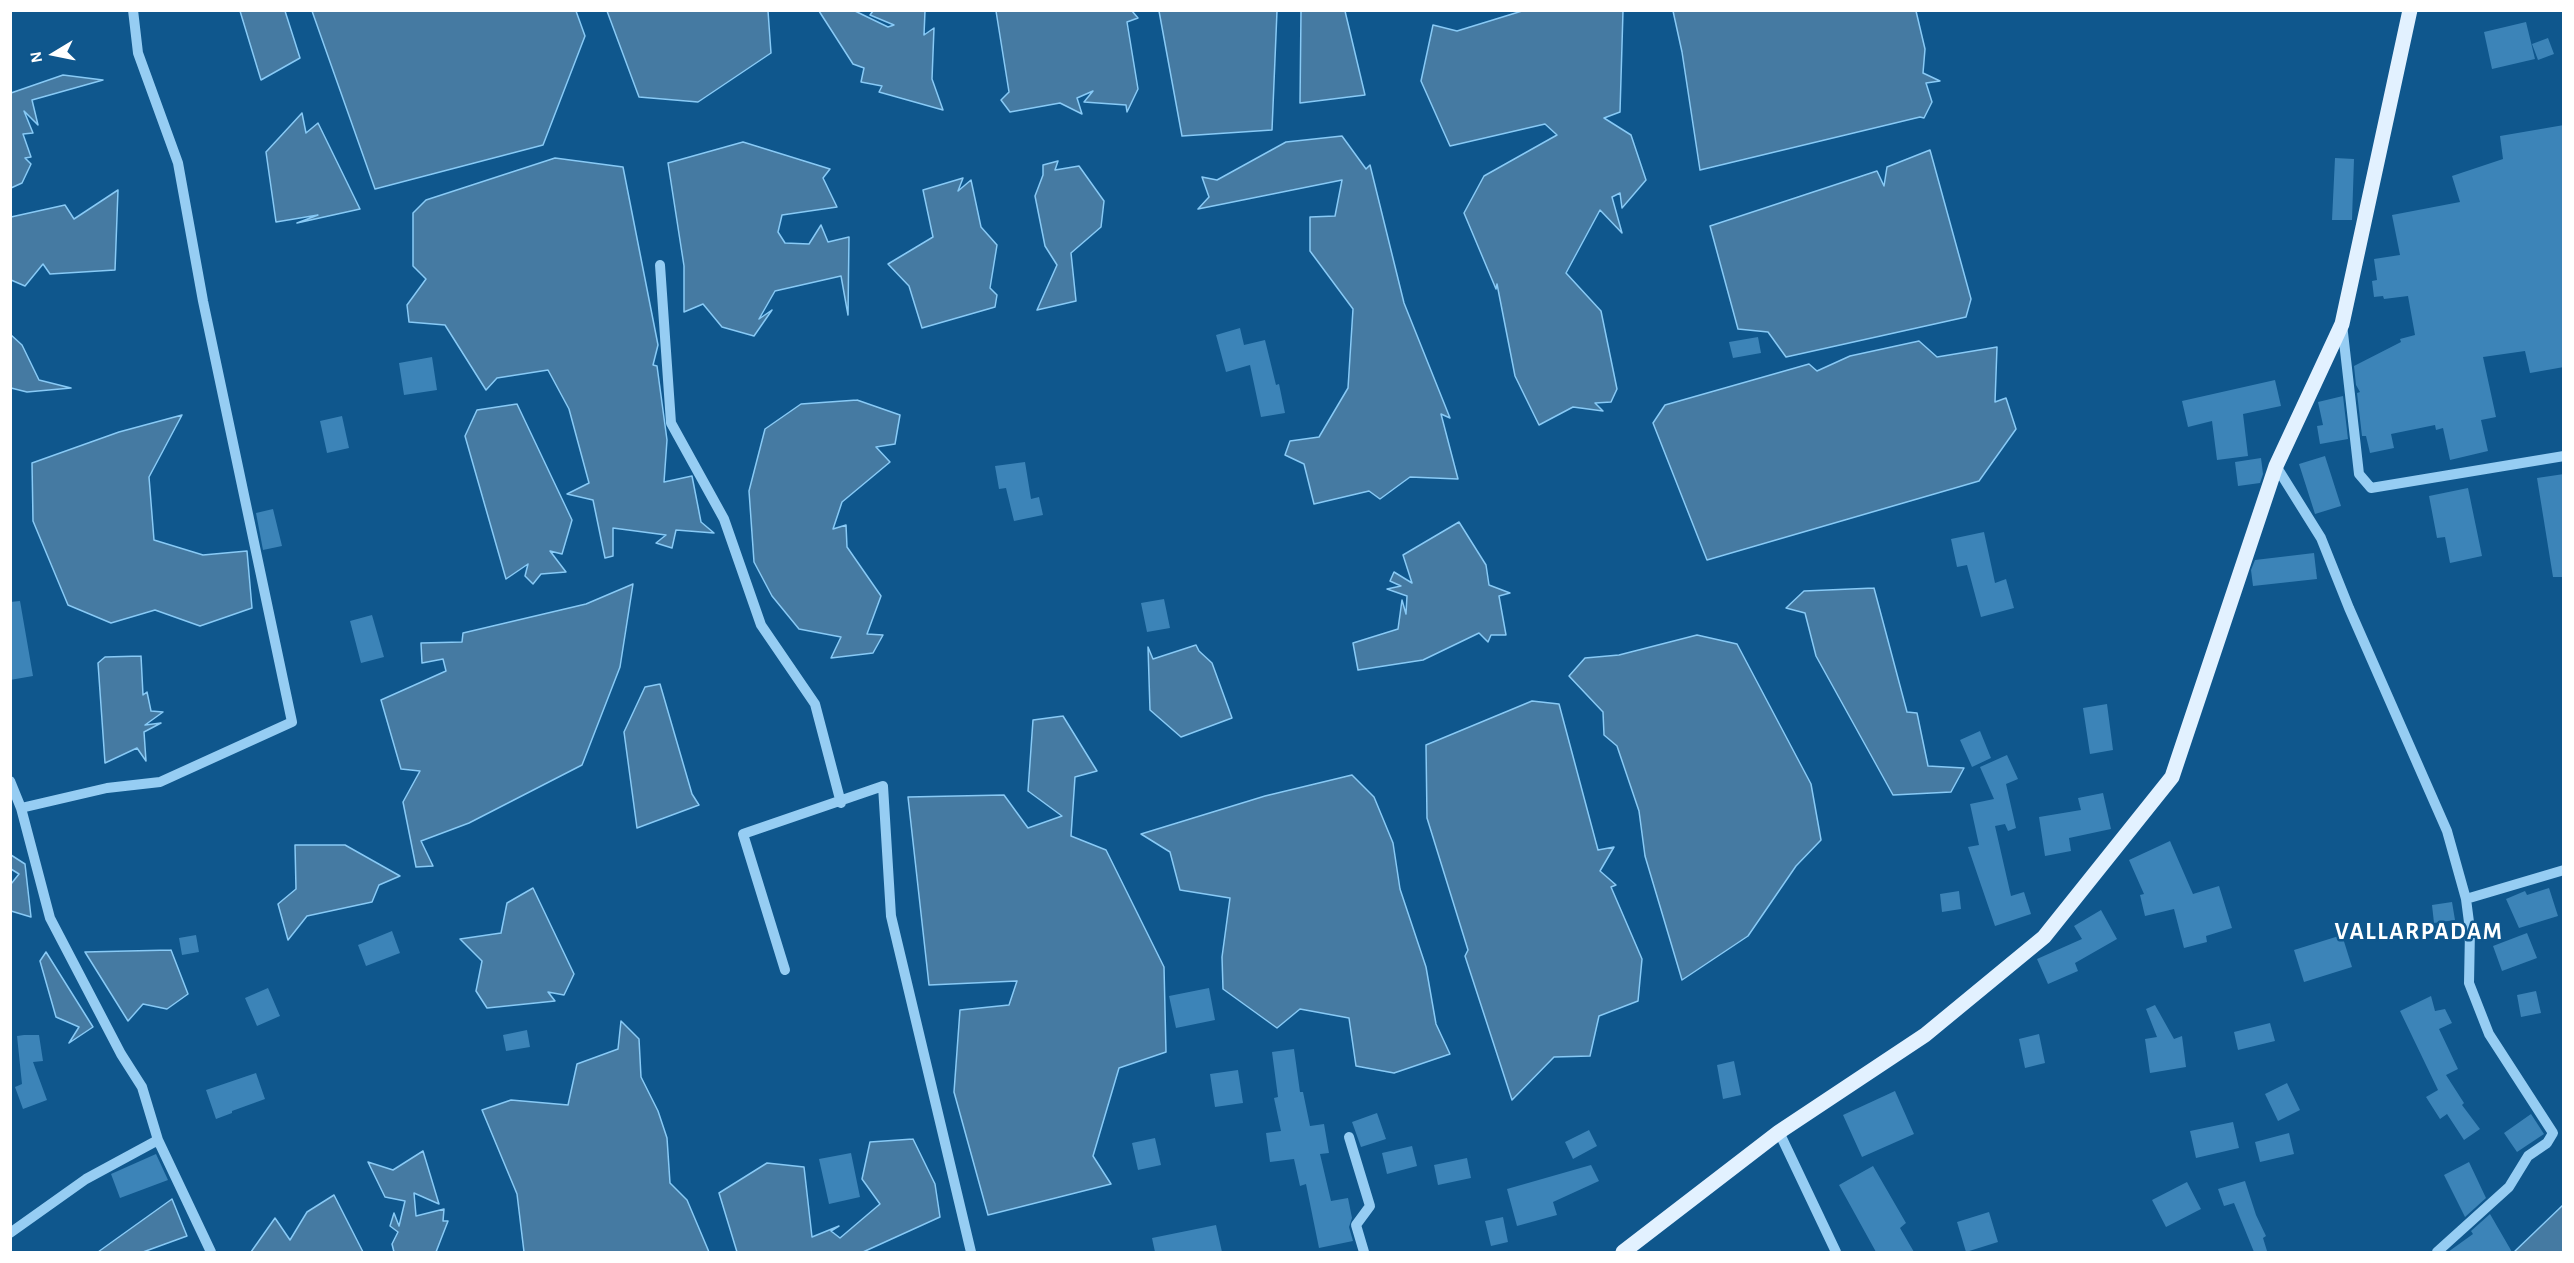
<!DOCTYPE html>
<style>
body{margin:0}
#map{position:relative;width:2574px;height:1263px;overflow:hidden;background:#0f578d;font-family:"Alegreya Sans",sans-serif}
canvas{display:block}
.frame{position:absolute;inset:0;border:12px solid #fff;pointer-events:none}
.north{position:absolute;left:24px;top:24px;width:60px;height:60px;-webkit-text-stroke:4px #0f578d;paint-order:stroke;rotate:260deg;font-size:16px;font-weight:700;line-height:24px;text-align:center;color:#fff}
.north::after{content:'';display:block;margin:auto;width:21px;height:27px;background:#fff;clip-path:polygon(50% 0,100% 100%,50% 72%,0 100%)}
</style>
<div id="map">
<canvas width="2574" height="1263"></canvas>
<div class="frame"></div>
<div class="north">N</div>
</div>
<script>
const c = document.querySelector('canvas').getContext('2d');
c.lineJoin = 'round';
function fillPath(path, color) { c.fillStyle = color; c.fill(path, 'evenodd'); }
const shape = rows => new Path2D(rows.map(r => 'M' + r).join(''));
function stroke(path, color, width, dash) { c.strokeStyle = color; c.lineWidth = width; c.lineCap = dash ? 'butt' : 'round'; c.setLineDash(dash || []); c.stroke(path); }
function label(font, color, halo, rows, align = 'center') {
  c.font = font + ' "Alegreya Sans",sans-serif'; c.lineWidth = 5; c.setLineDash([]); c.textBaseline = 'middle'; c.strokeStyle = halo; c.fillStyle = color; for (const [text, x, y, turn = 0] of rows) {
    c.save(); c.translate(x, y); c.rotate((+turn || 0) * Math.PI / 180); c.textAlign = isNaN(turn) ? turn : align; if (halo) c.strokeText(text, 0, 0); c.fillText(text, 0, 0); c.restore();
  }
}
const water = shape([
 [240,11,285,11,300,58,261,80,240,11],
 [312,11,576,11,585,36,543,145,375,189,312,11],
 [607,11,768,11,771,53,698,102,639,97,607,11],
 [819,11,855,11,888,27,894,25,870,15,873,11,925,11,924,35,934,28,932,79,943,110,879,92,882,86,861,82,864,68,853,64,819,11],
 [996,11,1132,11,1138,18,1127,22,1138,89,1127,112,1126,105,1084,102,1093,91,1077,98,1082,114,1060,103,1010,112,1001,100,1009,92,996,11],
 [1159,11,1277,11,1272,130,1182,136,1159,11],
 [1301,11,1345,11,1365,95,1300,103,1301,11],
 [1522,11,1623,11,1620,112,1604,118,1631,135,1646,180,1622,208,1620,193,1612,197,1622,233,1600,210,1566,273,1601,311,1617,389,1611,402,1595,403,1603,411,1573,407,1539,425,1515,376,1497,284,1496,289,1464,213,1484,176,1557,135,1545,124,1450,146,1421,81,1433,25,1457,31,1522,11],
 [1673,11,1916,11,1925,49,1923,73,1940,81,1926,83,1932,102,1924,118,1920,117,1700,170,1682,52,1673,11],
 [63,75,103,80,32,100,38,125,24,111,33,133,23,134,31,157,25,158,31,164,22,183,11,188,11,93,63,75],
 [302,113,306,133,318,123,360,209,297,223,318,215,276,222,266,152,302,113],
 [1342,136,1366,169,1370,165,1404,303,1450,418,1441,414,1458,479,1410,477,1380,499,1369,491,1314,504,1304,464,1285,455,1290,441,1319,437,1348,388,1353,309,1310,251,1310,217,1335,216,1342,180,1198,209,1209,197,1202,177,1217,180,1286,142,1342,136],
 [743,142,830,169,823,178,837,207,782,215,778,232,785,243,809,244,821,225,828,242,849,237,848,315,841,276,775,291,759,319,772,310,754,336,722,327,703,304,684,312,684,266,668,163,743,142],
 [1930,150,1971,299,1966,317,1786,357,1768,332,1738,329,1710,226,1877,171,1884,186,1887,167,1930,150],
 [555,158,623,167,658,345,653,365,657,366,667,440,664,482,692,476,701,522,714,533,676,530,672,548,656,543,666,535,613,528,613,556,605,558,593,500,567,494,589,483,569,409,548,370,497,378,486,390,445,325,409,322,407,305,426,279,413,266,413,213,426,200,555,158],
 [1058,161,1055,170,1079,166,1104,201,1101,227,1071,253,1076,301,1037,310,1057,265,1045,246,1035,196,1043,175,1043,165,1058,161],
 [963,178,958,191,971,180,981,227,997,245,990,288,997,295,995,307,922,328,909,286,888,264,933,237,923,190,963,178],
 [118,190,115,270,50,274,43,264,25,286,11,280,11,217,65,205,74,219,118,190],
 [10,334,22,345,39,380,71,388,27,392,11,388,10,334],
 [1919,341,1937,357,1997,347,1995,402,2006,398,2016,429,1979,481,1707,560,1653,423,1665,405,1809,364,1817,371,1850,356,1919,341],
 [857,400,900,415,895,444,876,447,890,462,842,502,833,529,846,525,847,547,881,596,867,634,883,635,873,653,831,658,841,637,799,629,772,596,754,562,749,491,765,429,801,404,857,400],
 [517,404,572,520,562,554,550,551,566,572,541,574,533,584,525,576,528,564,506,579,465,436,477,410,517,404],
 [182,415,149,477,154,540,203,555,247,551,252,608,200,626,155,610,111,623,68,605,33,521,32,463,119,432,182,415],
 [1459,522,1486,565,1489,585,1510,593,1499,596,1506,635,1491,635,1488,642,1479,633,1423,660,1358,670,1353,643,1398,629,1402,600,1406,614,1407,596,1387,589,1401,586,1390,581,1394,572,1412,583,1403,555,1459,522],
 [633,584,620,667,582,765,469,823,421,841,433,866,416,867,403,802,420,771,401,769,381,700,446,671,443,659,422,663,421,643,462,642,463,633,586,604,633,584],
 [1874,588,1907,712,1917,713,1928,766,1964,768,1951,792,1893,795,1816,656,1805,613,1786,608,1804,591,1874,588],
 [1697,635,1737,644,1811,784,1821,840,1796,866,1748,936,1682,980,1645,856,1639,811,1617,746,1604,735,1603,712,1569,676,1585,658,1619,655,1697,635],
 [1196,645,1199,651,1212,663,1232,718,1181,737,1150,710,1148,647,1153,659,1196,645],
 [141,656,143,695,147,692,151,711,163,712,145,725,161,723,144,732,146,761,137,748,105,763,98,663,105,657,141,656],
 [660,684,692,794,699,805,637,828,624,732,645,687,660,684],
 [1532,701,1559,704,1598,850,1614,847,1600,871,1616,885,1611,887,1642,959,1638,1001,1599,1016,1590,1056,1554,1057,1512,1100,1465,956,1468,950,1427,818,1426,745,1532,701],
 [1063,716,1097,771,1075,777,1071,836,1106,850,1164,967,1166,1052,1119,1068,1093,1156,1111,1184,988,1215,954,1092,960,1010,1009,1005,1017,981,929,985,908,797,1004,795,1028,828,1062,816,1028,791,1033,720,1063,716],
 [1352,775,1374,797,1393,843,1400,889,1426,967,1436,1024,1450,1054,1394,1073,1356,1066,1349,1018,1300,1009,1277,1028,1223,989,1222,957,1230,898,1180,890,1170,852,1141,834,1265,796,1352,775],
 [295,845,345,845,400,876,379,885,372,902,307,916,288,940,278,904,296,889,295,845],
 [11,855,25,864,31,917,11,911,11,884,19,874,11,869,11,855],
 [533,888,574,974,564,995,548,992,555,1001,487,1008,476,991,482,961,460,939,501,933,507,903,533,888],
 [171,950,188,994,167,1009,143,1004,128,1021,85,952,171,950],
 [46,952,93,1027,69,1043,79,1027,56,1017,40,961,46,952],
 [621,1021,639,1039,641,1077,658,1111,667,1138,670,1183,687,1200,709,1252,524,1252,517,1194,482,1110,511,1100,568,1105,577,1064,618,1049,621,1021],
 [913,1139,935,1184,940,1217,863,1252,737,1252,719,1193,767,1163,804,1167,812,1237,839,1226,831,1231,840,1238,880,1204,862,1179,870,1142,913,1139],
 [423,1151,439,1204,414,1193,416,1216,444,1209,443,1221,448,1221,436,1252,394,1252,392,1244,398,1232,390,1226,394,1213,399,1226,405,1201,385,1197,368,1162,393,1170,423,1151],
 [334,1195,363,1252,251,1252,275,1218,290,1240,307,1212,334,1195],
 [172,1199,187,1236,143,1252,98,1252,172,1199],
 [2563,1205,2563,1252,2514,1252,2563,1205]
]);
const building = shape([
 [2526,22,2535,59,2492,69,2484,32],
 [2548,38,2554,54,2538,60,2532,44],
 [2564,125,2564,367,2530,373,2525,351,2483,357,2496,417,2481,420,2488,451,2450,460,2443,428,2436,430,2435,425,2391,434,2394,448,2370,453,2366,436,2362,436,2357,393,2360,392,2356,385,2354,366,2401,342,2400,339,2415,335,2408,296,2384,299,2383,296,2374,297,2372,281,2377,280,2374,259,2400,255,2392,215,2460,202,2452,176,2503,159,2500,136],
 [2335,158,2354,159,2352,220,2332,220],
 [1240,328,1244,345,1265,340,1276,385,1279,384,1285,413,1261,417,1250,365,1226,372,1216,335],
 [1758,337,1761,353,1733,358,1729,342],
 [432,357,437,390,404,395,399,363],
 [2275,380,2281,406,2243,414,2248,456,2217,460,2212,421,2188,427,2182,401],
 [2343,396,2348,439,2320,444,2317,426,2323,425,2318,402],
 [342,416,349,448,327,453,320,421],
 [2325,456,2341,506,2315,514,2299,464],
 [2261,458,2263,474,2260,483,2238,486,2235,462],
 [1025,462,1031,499,1039,497,1043,515,1014,521,1006,488,999,489,995,466],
 [2564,474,2564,577,2553,577,2537,478],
 [2468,488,2482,556,2450,563,2445,537,2437,538,2429,496],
 [273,509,282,546,263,550,256,513],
 [1984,532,1995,583,2006,579,2014,608,1981,617,1967,565,1957,567,1951,539],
 [2314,553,2317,579,2253,586,2251,570,2255,560],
 [1164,599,1170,628,1147,632,1141,603],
 [20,601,33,676,10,680,10,602],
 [372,615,384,657,361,663,350,621],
 [2107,704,2113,750,2090,754,2083,708],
 [1980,731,1991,758,1972,767,1960,740],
 [2007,755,2018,779,2006,784,2016,828,2008,831,2005,824,1995,826,2011,896,2024,892,2031,914,1995,926,1968,847,1979,845,1970,804,1994,799,1980,767],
 [2103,793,2111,829,2069,838,2071,851,2045,856,2039,817,2081,810,2078,798],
 [2170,841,2193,894,2219,886,2232,928,2206,936,2207,942,2184,948,2174,909,2145,916,2140,895,2144,894,2129,860],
 [2549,888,2558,916,2519,928,2506,899,2525,891,2527,895],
 [1959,891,1961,909,1942,912,1940,894],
 [2452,902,2455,920,2434,923,2432,905],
 [2101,910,2117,939,2075,963,2078,971,2048,984,2037,959,2082,939,2074,926],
 [392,931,400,953,366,966,358,945],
 [2527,933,2537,958,2502,971,2493,946],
 [196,935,199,952,182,955,179,938],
 [2342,935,2352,967,2304,982,2294,950],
 [268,988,280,1016,257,1026,245,998],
 [1209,988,1215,1020,1176,1028,1169,996],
 [2536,991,2541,1013,2521,1017,2517,995],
 [2431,996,2435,1011,2445,1009,2452,1023,2439,1029,2458,1069,2446,1075,2464,1103,2462,1105,2480,1129,2464,1140,2447,1114,2440,1119,2426,1097,2438,1090,2400,1011],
 [2155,1005,2174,1039,2182,1036,2186,1067,2150,1073,2145,1039,2157,1037,2146,1009],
 [2270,1023,2275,1041,2238,1050,2234,1032],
 [527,1030,530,1047,506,1051,503,1035],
 [2039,1034,2045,1063,2025,1068,2019,1039],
 [24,1035,39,1035,43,1061,33,1062,47,1100,23,1109,15,1087,22,1084,17,1036],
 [1294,1049,1300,1092,1303,1092,1310,1126,1324,1124,1329,1153,1320,1154,1331,1201,1348,1198,1352,1218,1349,1227,1353,1241,1319,1248,1306,1184,1300,1186,1294,1159,1270,1162,1266,1133,1281,1131,1274,1098,1278,1097,1272,1052],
 [1734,1061,1741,1095,1723,1099,1717,1065],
 [1238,1070,1243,1103,1215,1107,1210,1074],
 [256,1073,265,1099,232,1111,232,1113,216,1119,206,1090],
 [2287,1083,2300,1110,2278,1121,2265,1094],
 [1895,1091,1914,1134,1862,1157,1843,1115],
 [1377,1113,1386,1139,1361,1147,1352,1122],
 [2531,1114,2544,1134,2517,1152,2504,1133],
 [2233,1122,2239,1148,2196,1158,2190,1131],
 [1589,1130,1597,1146,1573,1159,1565,1142],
 [2289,1133,2294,1154,2260,1162,2255,1142],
 [1155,1138,1161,1165,1138,1170,1132,1143],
 [1412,1146,1417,1166,1387,1174,1382,1153],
 [851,1153,860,1197,829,1204,819,1159],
 [156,1154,168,1180,120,1198,111,1174],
 [1467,1158,1471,1178,1438,1185,1434,1165],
 [2469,1162,2486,1198,2465,1217,2444,1175],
 [1591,1165,1599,1181,1553,1202,1557,1215,1517,1226,1507,1189],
 [1873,1166,1906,1223,1900,1228,1914,1252,1876,1252,1839,1185],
 [2245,1181,2256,1215,2266,1236,2263,1238,2267,1251,2262,1252,2254,1252,2234,1203,2224,1206,2218,1189],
 [2187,1182,2201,1209,2166,1227,2152,1200],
 [1989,1212,1998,1242,1966,1252,1957,1222],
 [2490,1214,2512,1252,2448,1252,2473,1234,2471,1231],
 [1503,1217,1508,1242,1491,1246,1485,1221],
 [1216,1225,1222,1252,1155,1252,1152,1238]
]);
const minor = shape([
 [660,265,671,423,724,519,761,625,815,704,841,803],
 [2342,324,2359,474,2371,488,2564,456],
 [2276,466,2321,538,2349,608,2447,831,2466,899,2470,930,2469,983,2489,1034,2553,1133,2547,1143,2528,1156,2509,1187,2437,1252],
 [10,781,21,808,107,788,160,782,292,722,203,301,178,163,138,53,133,10],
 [21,808,50,918,121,1054,142,1087,158,1140,211,1252],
 [2466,899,2564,870],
 [785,970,743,834,883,786,891,916,971,1252],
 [1779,1132,1836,1252],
 [1349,1137,1370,1206,1356,1225,1364,1252],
 [10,1233,86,1179,158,1140]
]);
const major = shape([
 [1623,1252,1779,1132,1925,1035,2044,937,2172,777,2276,466,2342,324,2410,10]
]);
const districtNames = [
 ["VALLARPADAM",2419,932]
];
fillPath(water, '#457aa2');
stroke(water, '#88caf6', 1.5);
fillPath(building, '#3c84b8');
stroke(minor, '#96cdf3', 10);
stroke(major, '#e2f1ff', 15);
c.letterSpacing = '1.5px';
label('bold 24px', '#fff', '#0f578d', districtNames);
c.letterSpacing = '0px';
</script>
